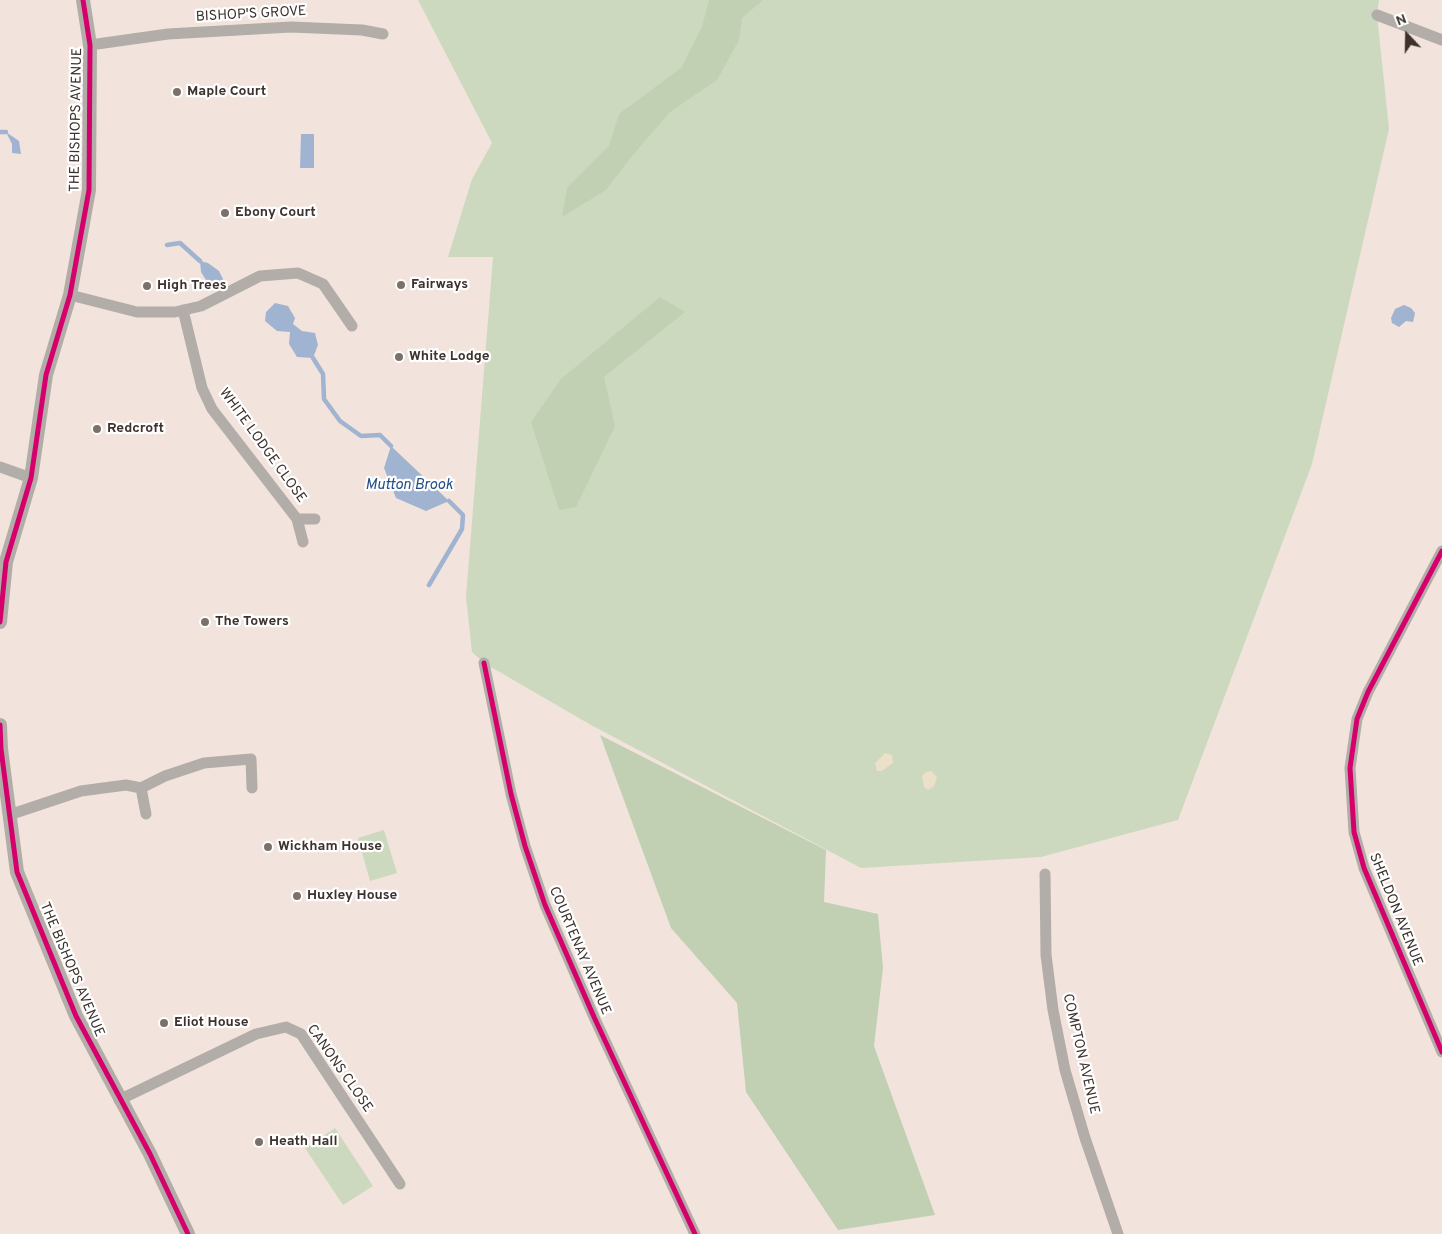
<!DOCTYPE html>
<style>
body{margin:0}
#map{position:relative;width:1442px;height:1234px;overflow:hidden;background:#f2e4dc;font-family:Overpass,sans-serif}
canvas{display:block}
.north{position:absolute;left:1382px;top:10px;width:50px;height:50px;-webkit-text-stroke:4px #fff;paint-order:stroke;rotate:339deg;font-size:14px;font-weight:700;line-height:20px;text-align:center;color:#3d322d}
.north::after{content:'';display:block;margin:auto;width:18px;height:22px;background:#3d322d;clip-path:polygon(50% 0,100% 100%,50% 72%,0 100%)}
</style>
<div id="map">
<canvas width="1442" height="1234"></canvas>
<div class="north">N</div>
</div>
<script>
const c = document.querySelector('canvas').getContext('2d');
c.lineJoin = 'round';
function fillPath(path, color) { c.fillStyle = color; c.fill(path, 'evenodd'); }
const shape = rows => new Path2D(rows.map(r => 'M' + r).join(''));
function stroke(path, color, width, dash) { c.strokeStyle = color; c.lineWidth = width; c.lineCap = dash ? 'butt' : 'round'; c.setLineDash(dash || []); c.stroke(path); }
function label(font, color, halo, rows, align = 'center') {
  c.font = font + ' Overpass,sans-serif'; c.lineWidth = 4.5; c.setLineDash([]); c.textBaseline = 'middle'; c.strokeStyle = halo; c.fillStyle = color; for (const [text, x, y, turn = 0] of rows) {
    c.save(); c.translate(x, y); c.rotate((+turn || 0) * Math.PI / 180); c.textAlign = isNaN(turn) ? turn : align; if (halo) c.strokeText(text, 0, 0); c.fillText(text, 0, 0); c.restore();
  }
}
const green = shape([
 [418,0,1379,0,1377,15,1389,129,1312,464,1178,820,1041,857,861,868,591,725,484,663,472,652,466,597,493,257,448,257,472,179,492,143],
 [384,830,397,873,370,881,358,838],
 [335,1128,373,1186,343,1205,305,1148]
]);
const forest = shape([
 [709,0,763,0,742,18,739,40,717,80,670,112,632,156,606,190,562,217,567,188,609,146,619,114,681,68,702,27],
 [660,297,685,312,604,377,615,426,576,507,559,510,531,422,561,379],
 [600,735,826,850,824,902,878,914,883,968,874,1046,935,1215,838,1230,746,1092,737,1003,671,928]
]);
const sand = shape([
 [885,753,892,755,893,763,882,771,877,771,875,763],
 [931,771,937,777,934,786,928,790,924,787,922,776,926,772]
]);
const water = shape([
 [6,132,19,141,21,154,12,153,12,144],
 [301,134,314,134,314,168,300,168],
 [200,261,208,263,219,271,224,281,223,290,213,288,206,280,201,272],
 [275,303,288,306,295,318,293,324,302,331,315,333,318,345,313,358,297,357,289,344,290,332,277,331,265,321,266,312],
 [1404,305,1411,308,1415,313,1413,322,1406,321,1399,327,1392,323,1391,318,1395,309],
 [391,446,449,501,426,511,396,498,384,468]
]);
const stream = shape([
 [0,132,6,132],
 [167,245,180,243,200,261],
 [313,358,323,374,324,399,340,421,361,436,380,435,391,446],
 [429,585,462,529,463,515,449,501]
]);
const minor = shape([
 [1377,15,1442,40],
 [90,45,168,34,291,27,362,30,383,34],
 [70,295,137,312,175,312,201,306,260,276,298,273,323,284,352,326],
 [183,310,202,388,212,409,297,519,303,542],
 [0,467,31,478],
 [297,519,315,519],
 [1442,551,1368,692,1357,719,1350,768,1354,832,1364,868,1442,1052],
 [484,663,511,794,525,846,545,905,594,1017,695,1234],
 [141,788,146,814],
 [9,815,81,791,126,785,141,788,165,776,204,763,251,759,252,788],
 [1045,874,1046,955,1053,1010,1065,1070,1085,1138,1118,1234],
 [119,1100,256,1034,286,1027,301,1034,400,1184]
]);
const tertiary = shape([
 [0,622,6,562,31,478,46,375,70,295,89,190,90,45,83,0],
 [0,725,1,749,17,872,76,1016,150,1154,188,1234]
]);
const cycleway = shape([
 [1442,551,1368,692,1357,719,1350,768,1354,832,1364,868,1442,1052],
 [0,622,6,562,31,478,46,375,70,295,89,190,90,45,83,0],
 [484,663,511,794,525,846,545,905,594,1017,695,1234],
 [0,725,1,749,17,872,76,1016,150,1154,188,1234]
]);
const markers = [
 [177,92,5,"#7c706a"],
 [225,213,5,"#7c706a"],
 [401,285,5,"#7c706a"],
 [147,286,5,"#7c706a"],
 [399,357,5,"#7c706a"],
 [97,429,5,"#7c706a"],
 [205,622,5,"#7c706a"],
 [268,847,5,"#7c706a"],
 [297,896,5,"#7c706a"],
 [164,1023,5,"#7c706a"],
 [259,1142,5,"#7c706a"]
];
const streetNames = [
 ["BISHOP'S GROVE",251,15,-3],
 ["THE BISHOPS AVENUE",77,120,-89],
 ["WHITE LODGE CLOSE",262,446,54],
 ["SHELDON AVENUE",1395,910,68],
 ["COURTENAY AVENUE",579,951,67],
 ["THE BISHOPS AVENUE",71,970,67],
 ["COMPTON AVENUE",1080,1054,77],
 ["CANONS CLOSE",339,1069,55]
];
const poiNames = [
 ["Maple Court",187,92],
 ["Ebony Court",235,213],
 ["Fairways",411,285],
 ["High Trees",157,286],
 ["White Lodge",409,357],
 ["Redcroft",107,429],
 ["The Towers",215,622],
 ["Wickham House",278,847],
 ["Huxley House",307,896],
 ["Eliot House",174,1023],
 ["Heath Hall",269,1142]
];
const waterNames = [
 ["Mutton Brook",409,486]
];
fillPath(green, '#ccd9be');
fillPath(forest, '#c1d0b3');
fillPath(sand, '#ece0c8');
fillPath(water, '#a0b3d0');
stroke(stream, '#a0b3d0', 4.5);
stroke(minor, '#b2ada8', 11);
stroke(tertiary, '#b2ada8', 14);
stroke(cycleway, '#d6006c', 5);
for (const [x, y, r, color] of markers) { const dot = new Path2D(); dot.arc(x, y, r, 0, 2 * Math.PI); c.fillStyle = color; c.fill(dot); stroke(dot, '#fff', 2); }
label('14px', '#3d322d', '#fff', streetNames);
label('bold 14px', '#3d322d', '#fff', poiNames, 'left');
label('italic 15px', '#244e87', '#fff', waterNames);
</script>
